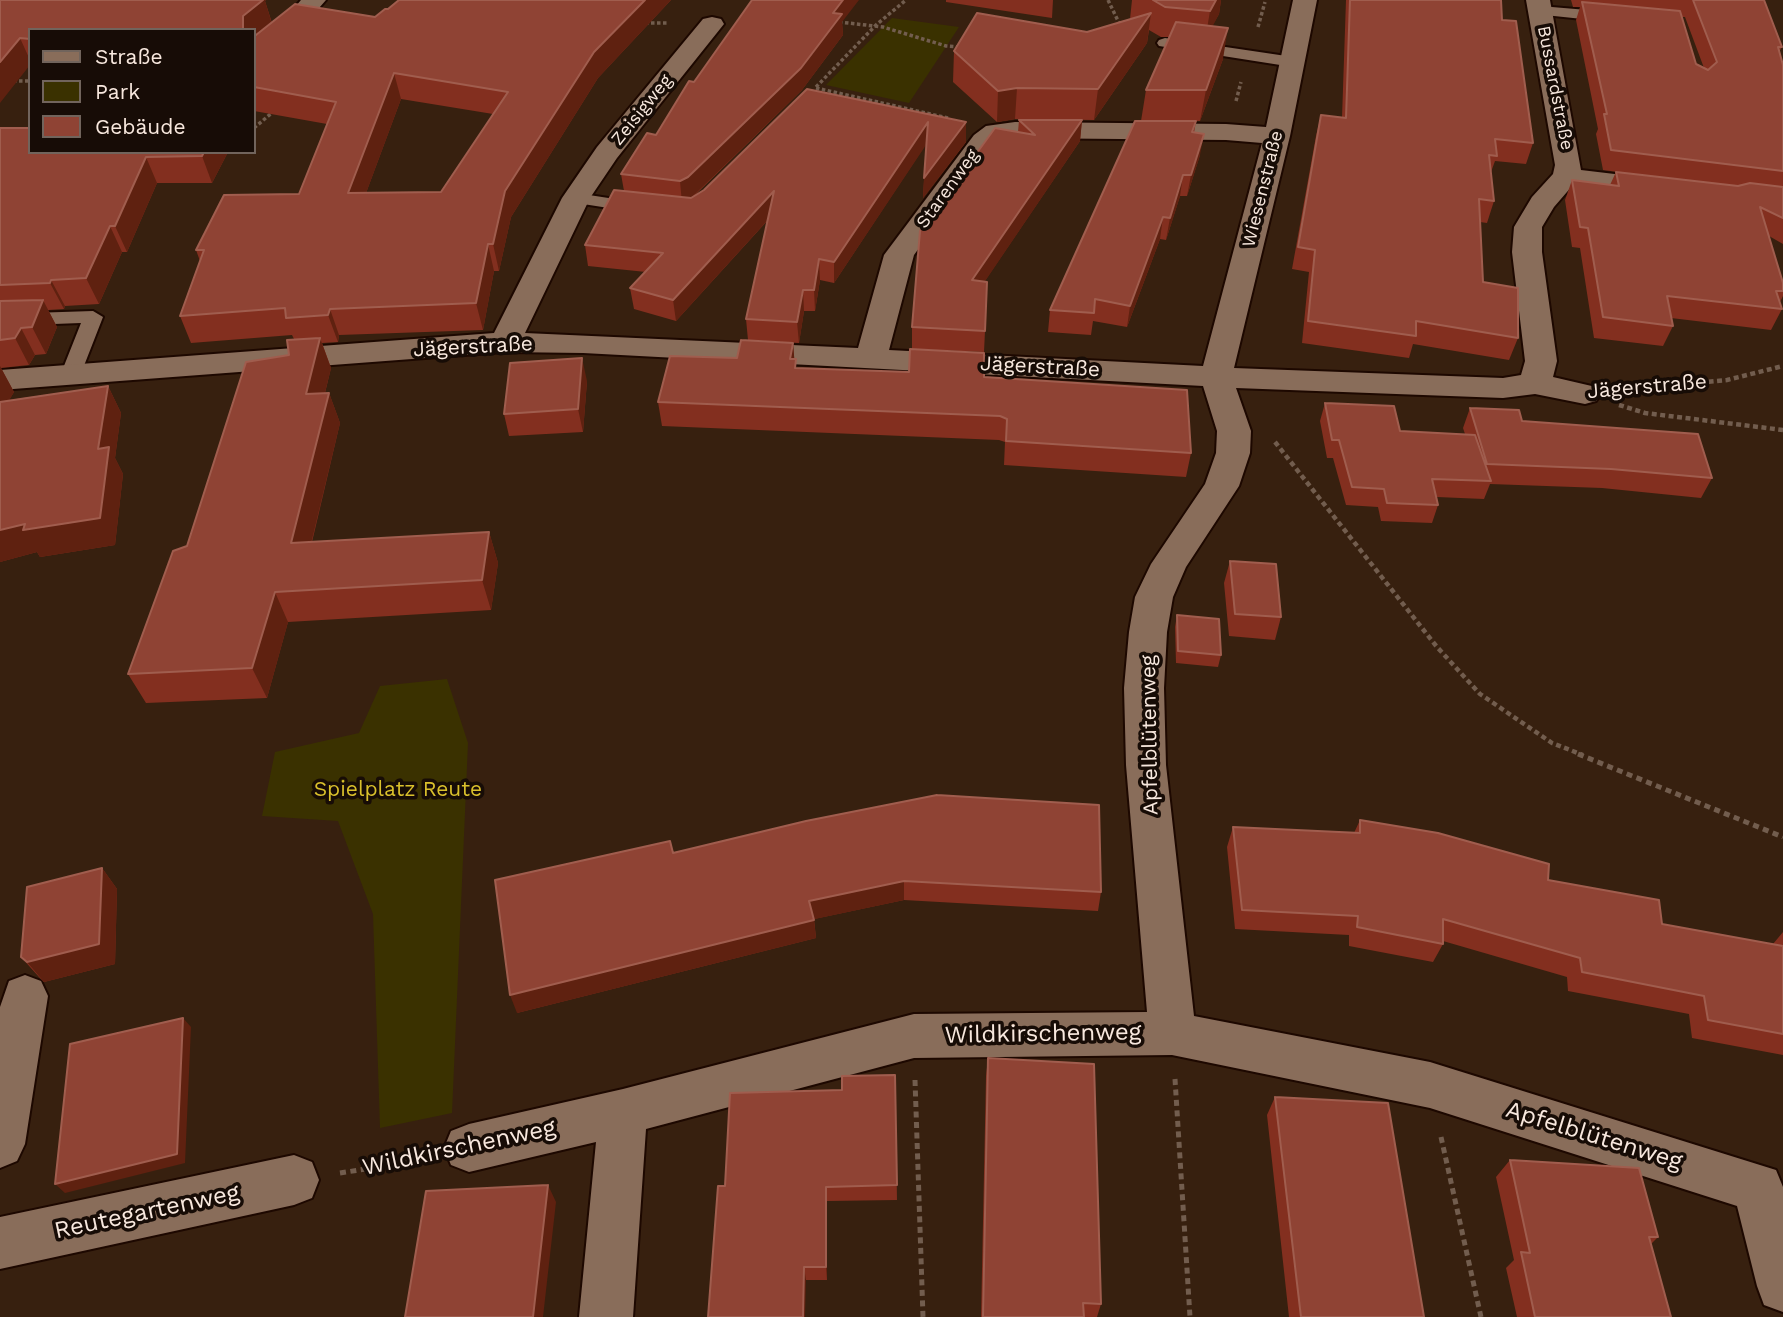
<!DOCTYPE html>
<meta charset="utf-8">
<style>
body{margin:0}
#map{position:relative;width:1783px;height:1317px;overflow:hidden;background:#37200f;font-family:"Work Sans",sans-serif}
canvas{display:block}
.legend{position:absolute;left:28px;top:28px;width:228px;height:126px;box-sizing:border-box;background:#170c06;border:2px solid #71645c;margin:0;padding:9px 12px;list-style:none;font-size:21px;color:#f8e8de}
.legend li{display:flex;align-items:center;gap:14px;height:35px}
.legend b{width:35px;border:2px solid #71645c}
</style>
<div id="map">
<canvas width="1783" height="1317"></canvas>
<ul class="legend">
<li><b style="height:9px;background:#896d5a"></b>Straße</li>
<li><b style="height:19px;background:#3a3100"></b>Park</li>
<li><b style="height:19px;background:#8f4334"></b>Gebäude</li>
</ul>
</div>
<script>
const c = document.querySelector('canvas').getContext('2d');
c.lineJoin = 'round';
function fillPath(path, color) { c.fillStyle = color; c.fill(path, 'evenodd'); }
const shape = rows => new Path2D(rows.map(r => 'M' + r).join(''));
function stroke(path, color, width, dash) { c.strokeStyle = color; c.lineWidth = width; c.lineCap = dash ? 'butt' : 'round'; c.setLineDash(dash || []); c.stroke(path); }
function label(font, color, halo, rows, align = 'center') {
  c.font = font + ' "Work Sans",sans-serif'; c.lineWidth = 7; c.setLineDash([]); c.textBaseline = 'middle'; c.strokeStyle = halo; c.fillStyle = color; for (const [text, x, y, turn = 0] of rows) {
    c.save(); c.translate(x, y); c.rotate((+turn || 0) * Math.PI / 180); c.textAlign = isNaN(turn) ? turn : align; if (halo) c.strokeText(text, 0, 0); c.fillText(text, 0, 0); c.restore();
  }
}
const green = shape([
 [892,18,959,27,909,103,826,85],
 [447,679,468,743,452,1113,380,1128,373,914,338,821,262,816,275,752,359,733,380,686]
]);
const pathFar2 = shape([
 [1108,0,1121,27],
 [839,22,883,27,946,46,960,47],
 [645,23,668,23],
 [1258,27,1265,2],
 [13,81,30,81],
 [816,87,876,25,906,0],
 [816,88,948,118],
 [1236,101,1241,82],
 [254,128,274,111]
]);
const pathFar1 = shape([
 [1624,390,1727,380,1783,366],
 [1619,405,1645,413,1783,430],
 [1275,442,1437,647,1480,694,1552,743,1583,755]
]);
const path = shape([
 [1578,754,1783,837],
 [1175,1079,1190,1317],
 [915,1080,923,1317],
 [1441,1137,1481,1317],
 [340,1173,424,1160]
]);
const service = shape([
 [1540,6,1611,12,1619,17,1611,22,1535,14,1532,11,1540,6],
 [1165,38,1293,57,1301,62,1293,67,1159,46,1157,43,1159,40,1165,38],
 [576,193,641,203,650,208,641,213,570,202,567,198,570,194,576,193],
 [93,311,103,317,80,376,77,381,70,382,63,381,60,376,81,323,0,326,0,314,93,311]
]);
const minor = shape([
 [301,0,326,0,306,23,263,58,254,60,254,41,290,13,301,0],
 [1293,0,1317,0,1290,136,1234,368,1503,378,1521,375,1525,361,1512,252,1514,227,1532,197,1553,174,1555,165,1526,0,1550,0,1581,170,1665,180,1675,182,1679,188,1675,194,1665,196,1573,185,1554,207,1542,227,1542,252,1557,361,1553,377,1596,387,1601,394,1596,401,1585,404,1535,394,1503,398,1236,388,1251,431,1250,453,1239,486,1186,567,1173,597,1167,632,1164,688,1166,765,1194,1016,1430,1062,1776,1170,1783,1187,1783,1312,1764,1305,1757,1286,1737,1206,1430,1108,1172,1055,914,1058,646,1129,633,1317,579,1317,596,1142,469,1172,451,1165,444,1148,451,1131,469,1124,623,1089,914,1014,1147,1012,1126,765,1124,688,1129,632,1135,597,1151,564,1205,484,1216,453,1217,431,1203,386,583,353,505,352,0,390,0,370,494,333,562,198,597,147,703,19,712,17,721,19,724,24,617,158,590,198,525,333,858,348,884,255,974,135,986,126,1015,122,1226,124,1266,127,1293,0],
 [1015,138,1226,140,1262,143,1203,366,889,350,914,255,992,147,1002,139,1015,138],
 [25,975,41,981,48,996,25,1144,17,1161,0,1168,0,1007,9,981,25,975],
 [294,1155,312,1162,319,1180,312,1198,294,1205,0,1269,0,1217,294,1155]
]);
const wall = shape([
 [0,0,266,0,265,1,272,23,375,17,388,9,399,0,671,0,598,78,511,217,499,271,494,271,483,330,339,335,338,342,322,343,331,368,325,393,329,393,340,423,312,542,489,532,498,563,491,610,288,622,267,698,146,703,128,674,187,546,289,355,294,339,292,335,191,343,180,316,200,261,196,250,299,194,327,124,254,111,254,30,30,30,30,65],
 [401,99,493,114,441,192,366,193],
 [946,0,1053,0,1052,18,946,2],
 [1132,0,1221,0,1219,14,1212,26,1223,59,1200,121,1141,121,1146,90,1169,37,1161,37,1149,30,1147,43,1094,120,1015,119,997,122,953,82,954,51,1087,32,1130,19],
 [1346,0,1501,0,1502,20,1533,143,1526,164,1495,161,1491,172,1494,201,1487,223,1480,222,1483,282,1518,338,1509,360,1413,344,1409,358,1302,343,1309,272,1292,269,1316,136,1321,115,1342,118],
 [1571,0,1764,0,1782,47,1779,52,1783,65,1783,244,1769,236,1783,283,1783,296,1780,302,1782,309,1771,330,1671,318,1673,326,1663,346,1594,338,1580,248,1572,247,1565,200,1572,180,1610,185,1616,172,1641,175,1603,170,1596,134,1598,129,1576,20,1580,7,1573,7],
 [1682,17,1685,17,1704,68,1696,64],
 [842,22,843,35,802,90,693,197,704,190,807,89,966,142,923,198,926,144,834,283,820,280,815,311,804,311,799,343,748,340,746,319,768,220,676,321,634,309,630,288,646,272,588,266,585,245,624,191,621,174,656,135,694,82],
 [1019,120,1082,120,1080,141,984,282,985,331,984,352,912,349,912,327,1018,132],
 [1196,121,1194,133,1200,155,1187,196,1180,196,1166,240,1160,239,1127,327,1093,321,1091,335,1048,332,1050,310],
 [0,128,30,152,228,152,212,183,157,183,127,252,122,252,99,304,65,306,64,309,48,310,57,327,46,354,35,355,29,365,1,368,14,392,9,400,108,386,121,413,115,458,123,474,115,545,40,557,37,552,0,562],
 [793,343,794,359,796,368,984,377,1191,453,1186,477,1004,465,1005,442,999,440,662,426,658,402,737,358],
 [587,381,583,432,509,436,504,414],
 [1325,403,1400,431,1465,434,1463,428,1470,408,1522,421,1712,478,1701,498,1602,488,1490,484,1484,499,1437,497,1438,505,1432,523,1381,521,1378,507,1346,505,1333,458,1327,458,1320,421],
 [1230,561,1281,617,1275,640,1229,636,1224,583],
 [1177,615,1221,655,1218,667,1176,663,1175,627],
 [1360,820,1548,880,1662,924,1773,944,1783,932,1783,1055,1692,1038,1689,1014,1568,991,1567,977,1443,941,1443,944,1433,962,1349,946,1349,935,1235,929,1227,847,1233,827,1354,833],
 [673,853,1101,892,1098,911,904,900,814,919,816,938,517,1013],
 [102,868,117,889,115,964,44,982,39,977,21,957],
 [988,1058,1101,1304,1097,1317,981,1317,986,1076],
 [895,1075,897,1200,827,1201,827,1280,806,1280,725,1186,842,1090],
 [1275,1097,1424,1317,1289,1317,1267,1115],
 [1510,1160,1658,1237,1651,1244,1671,1317,1517,1317,1506,1268,1514,1260,1496,1177]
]);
const shadedWall = shape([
 [240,0,266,0,265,1,272,24,254,39,254,30,243,30],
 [645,0,671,0,598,78,511,217,499,271,493,244,505,191,594,52],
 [843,0,859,0,842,22,843,35,802,90,690,199,682,203,680,181,833,13],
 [1214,0,1221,0,1219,14,1205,41,1210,11],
 [1151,13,1147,43,1094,120,1098,89],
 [1228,28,1223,59,1200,121,1206,90],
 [20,38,30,60,30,65,0,103,0,62],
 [394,73,401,99,356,220,348,193],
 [1017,88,1015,119,997,122,998,91],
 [1082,120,1080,141,971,302,972,280],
 [928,122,928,142,834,283,834,262],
 [966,122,966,142,923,198,924,178],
 [1204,134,1200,155,1187,196,1191,175],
 [204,152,228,152,212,183,202,156],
 [146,157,157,183,127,252,115,226],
 [1183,175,1180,196,1166,240,1170,218],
 [774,191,775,212,676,321,673,300],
 [1163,217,1160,239,1127,327,1130,306],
 [110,226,122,252,99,304,86,278],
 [488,244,494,271,483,330,476,303],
 [819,259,820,280,815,311,814,290],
 [51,280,65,306,64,309,50,283],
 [803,290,804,311,799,343,797,322],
 [43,300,57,327,46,354,32,327],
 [330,309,339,335,338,342,328,315],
 [21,328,35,355,29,365,15,338],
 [320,338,331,368,317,425,306,394],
 [793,343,795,367,790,359],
 [582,358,587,381,583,432,578,409],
 [0,366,14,392,0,416],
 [108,386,121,413,115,458,123,474,115,545,40,557,37,552,0,562,0,530,98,449],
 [329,393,340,423,304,573,291,543],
 [489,532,498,563,491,610,482,580],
 [275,592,288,622,267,698,252,668],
 [102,868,117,889,115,964,44,982,27,962],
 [904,881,904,900,810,920,809,901],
 [814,920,816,938,517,1013,510,995],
 [183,1018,191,1027,185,1163,65,1193,55,1184],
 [548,1185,556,1202,543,1317,533,1317],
 [826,1187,827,1201,827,1280,826,1267],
 [804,1267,806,1280,805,1317,803,1317]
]);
const building = shape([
 [0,0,263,0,243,16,243,30,30,30,30,39,20,38,0,62,0,0],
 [399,0,645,0,594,52,505,191,493,244,488,244,476,303,330,309,328,315,286,318,285,308,180,316,204,250,196,250,224,195,299,194,336,102,254,87,254,36,256,35,295,4,375,17,385,9,388,9,399,0],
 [394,73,508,92,441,192,348,193,394,73],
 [752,0,843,0,833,13,842,14,801,68,688,177,680,181,621,174,647,133,656,135,689,81,694,82,752,0],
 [1153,0,1216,0,1210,11,1165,7,1153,0],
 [1350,0,1501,0,1502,20,1516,21,1533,143,1495,139,1497,156,1489,155,1494,201,1479,199,1483,282,1518,288,1518,338,1416,321,1416,336,1308,321,1315,250,1298,247,1321,115,1346,118,1350,0],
 [1693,0,1764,0,1782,47,1778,47,1783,65,1783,171,1611,150,1604,114,1607,114,1582,2,1680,11,1696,64,1708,70,1717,62,1693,0],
 [977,13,1087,32,1151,13,1098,89,1017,88,998,91,954,51,977,13],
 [1176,22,1228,28,1206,90,1146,90,1176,22],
 [807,89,966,122,924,178,928,122,834,262,819,259,814,290,803,290,797,322,746,319,774,191,673,300,630,288,663,253,585,245,614,190,691,198,704,190,807,89],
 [1019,120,1082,120,972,280,987,282,985,331,912,327,920,231,995,128,1035,135,1019,120],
 [1135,121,1196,121,1192,132,1204,134,1191,175,1183,175,1170,218,1163,217,1130,306,1095,299,1094,313,1050,310,1135,121],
 [0,128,30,128,30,152,204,152,202,156,146,157,115,226,110,226,86,278,51,280,50,283,0,285,0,128],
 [1616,172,1738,186,1750,183,1783,187,1783,218,1760,207,1783,283,1783,291,1776,291,1782,309,1667,296,1673,326,1603,317,1588,228,1580,227,1572,180,1619,186,1616,172],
 [43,300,32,327,21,328,15,338,0,340,0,301,43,300],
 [320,338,306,394,329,393,291,543,489,532,482,580,275,592,252,668,128,674,173,551,187,546,246,362,289,355,287,340,320,338],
 [741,340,793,343,790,359,796,359,795,368,909,372,910,349,984,353,984,377,1187,390,1191,453,1006,441,1007,419,1000,416,658,402,670,356,737,358,741,340],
 [582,358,578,409,504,414,510,363,582,358],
 [108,386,98,449,109,447,100,518,23,530,25,524,0,530,0,402,108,386],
 [1325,403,1394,406,1400,431,1475,435,1491,481,1432,479,1438,505,1387,503,1384,489,1352,487,1339,440,1332,440,1325,403],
 [1470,408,1519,410,1522,421,1698,434,1712,478,1611,469,1487,464,1470,408],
 [1230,561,1276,564,1281,617,1235,614,1230,561],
 [1177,615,1219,619,1221,655,1178,651,1177,615],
 [937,795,1099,805,1101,892,904,881,809,901,814,920,510,995,495,880,670,841,673,853,806,821,937,795],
 [1360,820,1438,833,1549,864,1548,880,1659,900,1662,924,1783,946,1783,1034,1708,1020,1704,996,1582,972,1580,958,1443,919,1443,944,1357,927,1358,916,1242,910,1233,827,1360,833,1360,820],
 [102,868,99,944,27,962,21,957,27,887,102,868],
 [183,1018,177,1154,55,1184,70,1044,183,1018],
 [988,1058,1094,1064,1101,1304,1083,1303,1084,1317,983,1317,988,1058],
 [895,1075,897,1185,826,1187,826,1267,804,1267,803,1317,708,1317,718,1186,725,1186,730,1093,842,1090,842,1076,895,1075],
 [1275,1097,1388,1103,1424,1317,1301,1317,1275,1097],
 [1510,1160,1639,1168,1658,1237,1649,1237,1671,1317,1535,1317,1521,1252,1530,1253,1510,1160],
 [548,1185,533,1317,405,1317,426,1191,548,1185]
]);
const farStreetnames = [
 ["Bussardstraße",1555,88,79],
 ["Zeisigweg",642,110,-51],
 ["Starenweg",948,189,-54],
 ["Wiesenstraße",1263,189,-76]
];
const streetNames = [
 ["Jägerstraße",473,347,-3],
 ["Jägerstraße",1040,367,3],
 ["Jägerstraße",1647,387,-5],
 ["Apfelblütenweg",1150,735,-91]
];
const parkNames = [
 ["Spielplatz Reute",398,790]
];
const nearStreetnames = [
 ["Wildkirschenweg",1043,1034,-1],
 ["Apfelblütenweg",1594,1136,17],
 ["Wildkirschenweg",459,1148,-12],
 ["Reutegartenweg",147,1212,-12]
];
fillPath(green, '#3a3100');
stroke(service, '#1d0800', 4);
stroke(minor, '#1d0800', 4);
stroke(pathFar2, '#725d4e', 3.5, [3.5, 2.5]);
stroke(pathFar1, '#725d4e', 4.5, [5, 3.5]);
stroke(path, '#725d4e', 5, [6, 4.5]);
fillPath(service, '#896d5a');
fillPath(minor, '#896d5a');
fillPath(wall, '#832f1f');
fillPath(shadedWall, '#5f2110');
fillPath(building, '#8f4334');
stroke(building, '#a05d4e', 2);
label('18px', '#f8e8de', '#170c06', farStreetnames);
label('21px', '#f8e8de', '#170c06', streetNames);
label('21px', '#dac02c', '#170c06', parkNames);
label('24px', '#f8e8de', '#170c06', nearStreetnames);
</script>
